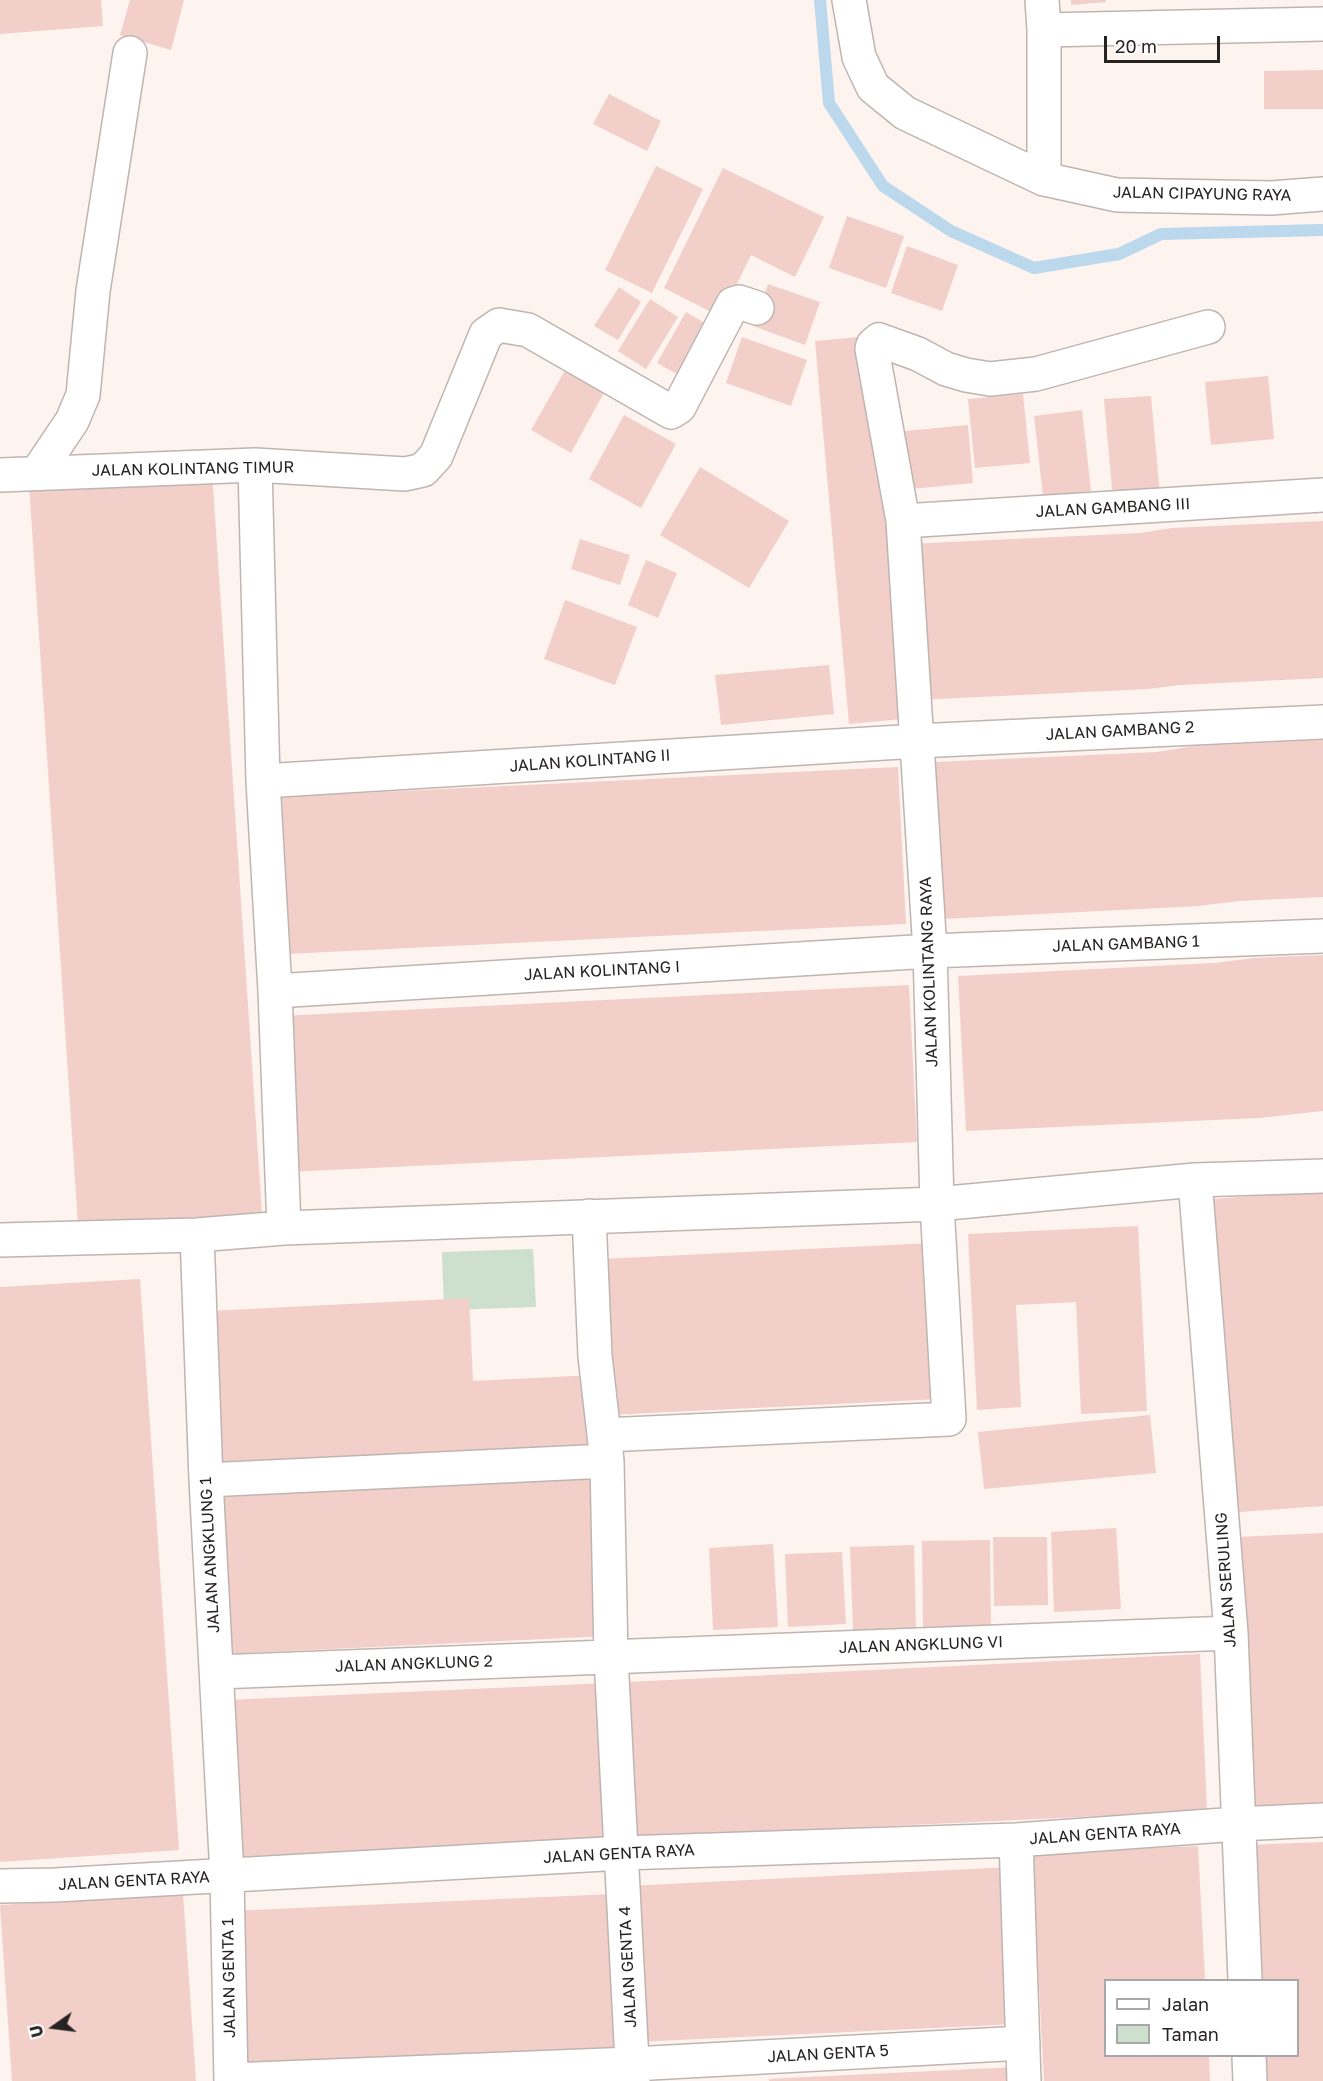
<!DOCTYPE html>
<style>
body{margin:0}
#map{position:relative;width:1323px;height:2081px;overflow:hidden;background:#fdf3ef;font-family:"Golos Text",sans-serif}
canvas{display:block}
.legend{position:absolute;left:1104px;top:1979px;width:195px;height:78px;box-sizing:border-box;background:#fff;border:2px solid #a9a7a7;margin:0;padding:8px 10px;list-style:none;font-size:18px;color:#272322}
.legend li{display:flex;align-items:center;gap:12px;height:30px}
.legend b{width:30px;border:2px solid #a9a7a7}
.north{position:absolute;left:24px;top:1997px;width:60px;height:60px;-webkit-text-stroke:4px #fff;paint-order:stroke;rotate:256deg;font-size:16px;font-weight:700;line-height:24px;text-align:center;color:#272322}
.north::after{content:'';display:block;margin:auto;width:21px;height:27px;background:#272322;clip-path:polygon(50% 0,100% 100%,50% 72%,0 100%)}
.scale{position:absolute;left:1104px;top:36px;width:116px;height:27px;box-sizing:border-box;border:3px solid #272322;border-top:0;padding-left:8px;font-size:18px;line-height:21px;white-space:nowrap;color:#272322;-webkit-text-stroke:4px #fff;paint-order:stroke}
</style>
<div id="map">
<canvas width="1323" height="2081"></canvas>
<ul class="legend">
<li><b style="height:8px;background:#fff"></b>Jalan</li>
<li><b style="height:16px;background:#cce0cd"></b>Taman</li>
</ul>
<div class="north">U</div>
<div class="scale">20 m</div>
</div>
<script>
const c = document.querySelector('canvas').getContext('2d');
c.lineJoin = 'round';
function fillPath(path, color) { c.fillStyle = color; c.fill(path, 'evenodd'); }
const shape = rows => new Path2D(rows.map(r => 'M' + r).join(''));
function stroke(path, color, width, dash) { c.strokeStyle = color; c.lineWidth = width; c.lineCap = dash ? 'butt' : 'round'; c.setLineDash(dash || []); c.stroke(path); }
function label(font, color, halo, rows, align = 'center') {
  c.font = font + ' "Golos Text",sans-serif'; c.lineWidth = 5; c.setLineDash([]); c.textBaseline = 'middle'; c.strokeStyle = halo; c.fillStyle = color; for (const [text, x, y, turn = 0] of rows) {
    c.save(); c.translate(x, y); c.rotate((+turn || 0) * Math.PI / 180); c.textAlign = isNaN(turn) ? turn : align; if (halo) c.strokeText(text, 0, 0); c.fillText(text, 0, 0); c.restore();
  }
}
const green = shape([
 [533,1249,536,1307,444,1310,442,1252]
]);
const stream = shape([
 [820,0,829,103,883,186,951,231,1034,268,1119,254,1161,234,1323,230]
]);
const building = shape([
 [0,0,101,0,103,26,0,34],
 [130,0,184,0,171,50,120,35],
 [1071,0,1106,0,1106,2,1071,5],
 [1323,70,1323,109,1264,109,1264,71],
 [609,94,661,121,647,151,593,124],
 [656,166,703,189,652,293,605,270],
 [723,168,824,217,795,277,751,255,721,317,664,288],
 [847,216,904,236,886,288,829,268],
 [907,246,958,265,942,311,891,293],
 [768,284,820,302,805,345,753,326],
 [619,287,641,302,618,340,594,326],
 [650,299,678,317,646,369,618,351],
 [686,312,715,329,686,379,657,363],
 [870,336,903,719,849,724,815,341],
 [742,337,807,360,791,406,726,383],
 [568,365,607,387,571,453,531,430],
 [1268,376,1274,439,1211,445,1205,382],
 [1023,394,1030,463,975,468,968,399],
 [1151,396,1160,495,1113,500,1104,399],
 [1082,410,1091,491,1043,496,1034,416],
 [624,415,676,444,641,508,589,479],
 [968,425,973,483,911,489,905,431],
 [700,467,789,521,749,588,660,535],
 [212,472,262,1213,78,1225,29,484],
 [1323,521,1323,678,1180,685,1148,689,916,700,908,544,1140,533,1172,528],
 [580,539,630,555,620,585,571,569],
 [646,560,677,573,658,618,628,605],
 [565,600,637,627,615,685,544,659],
 [829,665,834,714,721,725,715,675],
 [1323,740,1323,897,1239,901,1198,906,943,919,935,762,1157,752,1194,746],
 [898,767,906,924,286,954,278,797],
 [1323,955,1323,1111,1259,1118,966,1131,958,976,1214,963,1254,958],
 [909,985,917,1142,288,1172,280,1016],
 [1323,1190,1323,1506,1226,1513,1202,1200],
 [1138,1226,1147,1411,1081,1414,1076,1302,1016,1305,1021,1407,977,1410,968,1234],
 [932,1243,940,1399,609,1415,601,1259],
 [140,1279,179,1850,0,1862,0,1287],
 [469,1298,473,1381,595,1375,598,1449,216,1467,208,1311],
 [1150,1415,1156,1473,984,1489,978,1432],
 [599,1479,608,1636,225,1654,217,1497],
 [1116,1528,1121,1609,1054,1612,1051,1532],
 [1323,1533,1323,1815,1251,1819,1237,1537],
 [993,1537,1047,1537,1048,1605,994,1606],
 [990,1540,991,1626,923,1627,922,1541],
 [773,1544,778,1627,713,1630,709,1548],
 [914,1545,916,1629,853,1630,850,1547],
 [842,1552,846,1624,788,1627,785,1554],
 [1200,1654,1207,1811,636,1838,628,1682],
 [608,1683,616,1839,234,1857,226,1700],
 [1323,1842,1323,2081,1257,2081,1256,2056,1298,2056,1298,1980,1252,1980,1245,1845],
 [1198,1846,1205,1980,1106,1980,1106,2056,1209,2056,1210,2081,1044,2081,1032,1853],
 [1011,1867,1018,2024,636,2042,628,1886],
 [183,1893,196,2081,12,2081,0,1905],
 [613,1894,621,2050,238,2068,230,1911],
 [1016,2067,1017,2081,769,2081,769,2079,786,2078]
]);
const minor = shape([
 [849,0,859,57,873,87,905,113,1044,179,1117,195,1271,198,1323,194],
 [1042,0,1044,30,1044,179],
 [1044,30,1323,24],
 [255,465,263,781,275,991,284,1228],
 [37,473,72,421,83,395,93,291,130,53],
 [0,475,255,465,405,474,423,470,436,456,486,334,499,325,528,330,671,412,679,407,733,304,739,302,757,308],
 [903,521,1323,495],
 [263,781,917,741,1323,722],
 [275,991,930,951,1323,936],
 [1195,1180,1231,1633,1245,1980],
 [589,1216,595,1356,607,1461,611,1657,633,2081],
 [197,1235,206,1480,227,1875,231,2081],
 [0,1240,197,1235,284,1228,937,1204,1195,1180,1323,1176],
 [605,1435,949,1419,937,1204,930,951,903,521,872,349,873,345,879,340,918,354,946,369,966,375,990,379,1036,374,1208,327],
 [206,1480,607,1461],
 [217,1672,1231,1633],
 [1016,1840,1024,2081],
 [0,1886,55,1885,622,1853,1016,1840,1238,1824,1323,1820],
 [1249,2056,1250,2081],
 [231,2080,632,2064,1023,2043]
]);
const streetNames = [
 ["JALAN CIPAYUNG RAYA",1202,194,1],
 ["JALAN KOLINTANG TIMUR",193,469,-1],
 ["JALAN GAMBANG III",1113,508,-3],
 ["JALAN GAMBANG 2",1120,731,-3],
 ["JALAN KOLINTANG II",590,761,-4],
 ["JALAN GAMBANG 1",1126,944,-2],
 ["JALAN KOLINTANG I",602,971,-3],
 ["JALAN KOLINTANG RAYA",929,972,-92],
 ["JALAN ANGKLUNG 1",210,1555,-93],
 ["JALAN SERULING",1226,1580,-94],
 ["JALAN ANGKLUNG VI",921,1645,-2],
 ["JALAN ANGKLUNG 2",414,1664,-2],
 ["JALAN GENTA RAYA",1105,1834,-4],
 ["JALAN GENTA RAYA",619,1854,-3],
 ["JALAN GENTA RAYA",134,1881,-3],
 ["JALAN GENTA 4",628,1967,-93],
 ["JALAN GENTA 1",229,1978,-91],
 ["JALAN GENTA 5",828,2054,-3]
];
fillPath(green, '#cce0cd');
stroke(stream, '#bbd8ec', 12);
fillPath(building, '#f3cfc9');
stroke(minor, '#beb5b1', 36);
stroke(minor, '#fff', 33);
label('16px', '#272322', '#fff', streetNames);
</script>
